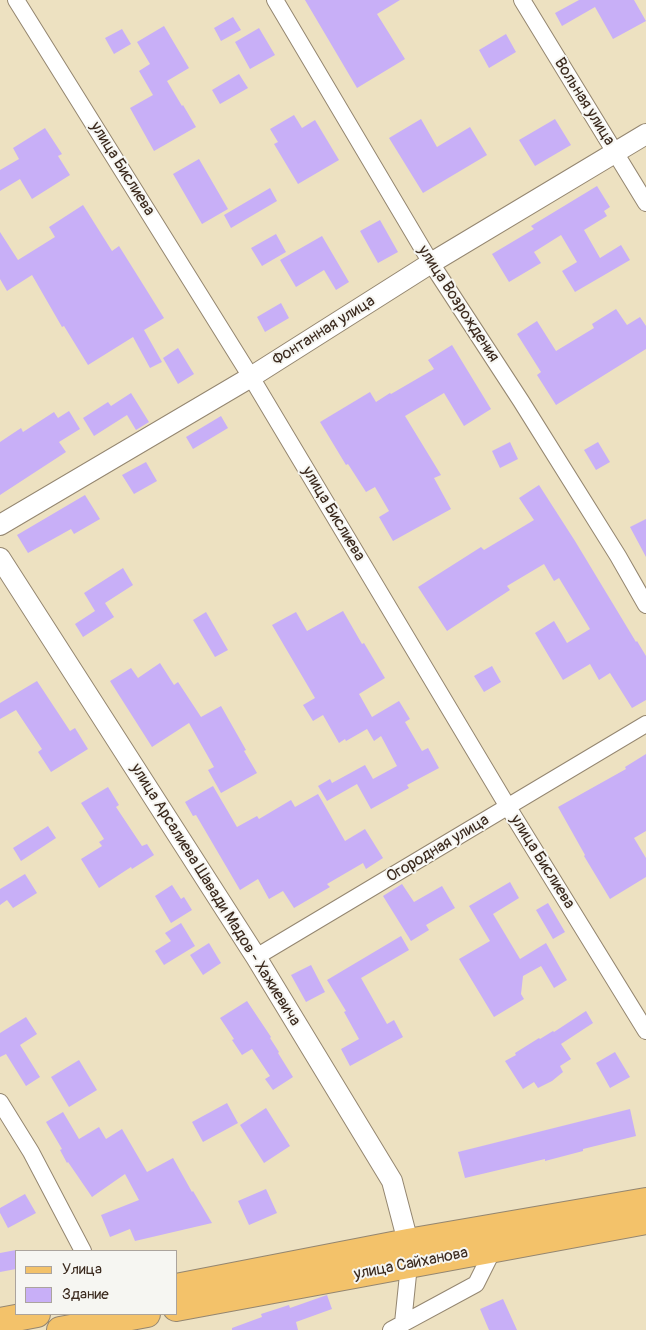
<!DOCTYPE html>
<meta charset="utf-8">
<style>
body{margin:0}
#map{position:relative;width:646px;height:1330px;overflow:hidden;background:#ede1c1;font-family:Pangolin,sans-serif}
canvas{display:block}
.legend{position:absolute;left:15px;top:1250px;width:162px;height:65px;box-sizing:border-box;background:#f6f6f2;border:1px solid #aba49d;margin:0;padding:6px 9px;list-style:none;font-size:15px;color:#3b2a1e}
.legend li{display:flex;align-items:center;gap:10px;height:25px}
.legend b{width:25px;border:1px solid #aba49d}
</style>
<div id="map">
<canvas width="646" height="1330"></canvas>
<ul class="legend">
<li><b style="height:6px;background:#f3c26a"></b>Улица</li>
<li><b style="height:14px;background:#c8aff7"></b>Здание</li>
</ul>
</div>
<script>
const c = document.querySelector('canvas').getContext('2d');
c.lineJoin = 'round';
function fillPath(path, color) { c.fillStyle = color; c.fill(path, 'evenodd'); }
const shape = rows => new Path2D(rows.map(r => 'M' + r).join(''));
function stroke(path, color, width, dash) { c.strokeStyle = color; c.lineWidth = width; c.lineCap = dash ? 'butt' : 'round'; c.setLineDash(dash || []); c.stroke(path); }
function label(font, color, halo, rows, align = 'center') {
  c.font = font + ' Pangolin,sans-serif'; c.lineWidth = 4; c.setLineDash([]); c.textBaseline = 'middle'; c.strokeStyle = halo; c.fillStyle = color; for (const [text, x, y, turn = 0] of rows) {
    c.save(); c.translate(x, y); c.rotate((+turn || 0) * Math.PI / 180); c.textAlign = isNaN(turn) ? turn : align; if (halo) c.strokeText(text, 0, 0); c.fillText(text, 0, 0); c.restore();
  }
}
const building = shape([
 [305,0,400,0,377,14,405,59,357,88],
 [579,0,634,0,646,21,613,39,595,7,562,26,555,13],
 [233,17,241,30,221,41,214,28],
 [164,26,189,68,167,81,182,106,183,105,196,127,154,151,130,108,153,95,139,71,150,64,137,42],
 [259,28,275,55,250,69,235,42],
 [122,29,131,44,114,54,105,38],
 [506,34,516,52,489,68,479,50],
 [239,74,248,88,220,104,212,90],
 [294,115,302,128,315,120,339,160,298,184,274,144,278,142,270,129],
 [421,119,437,147,470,127,487,155,423,193,389,138],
 [555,119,571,145,535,166,519,140],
 [45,128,62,154,58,156,70,175,32,199,20,179,0,191,0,170,19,159,13,148],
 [199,159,228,209,202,224,173,174],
 [597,186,610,207,604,211,607,216,584,230,600,258,621,245,630,260,575,292,562,271,577,262,561,235,534,252,541,263,509,282,492,254,534,229,531,226],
 [270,188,277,201,231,228,224,215],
 [83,205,112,251,119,246,164,318,144,330,162,362,150,368,133,337,88,365,64,326,62,327,32,275,7,291,0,279,0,232,18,260,55,237,49,227],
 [380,220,398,252,378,263,360,231],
 [276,234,286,252,262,266,251,248],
 [322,236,349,282,336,290,324,270,296,287,280,260],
 [281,303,289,318,265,332,257,317],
 [616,309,627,325,640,317,646,326,646,349,556,405,537,375,541,372,517,334,537,321,556,351,594,328,592,324],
 [452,345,491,409,464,426,444,393,405,416,441,475,434,478,451,509,393,541,379,517,389,511,375,487,366,492,348,464,346,465,320,422,370,392,376,402,390,393,391,394,434,369,428,360],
 [178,348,194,374,178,384,163,358],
 [131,393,149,422,136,430,127,415,94,436,83,418,108,402,111,406],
 [69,411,80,429,59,442,66,452,0,495,0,442,21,428,23,432,54,412,58,418],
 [221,416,228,428,193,449,186,437],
 [510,442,518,459,500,468,492,451],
 [598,442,610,462,596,470,584,450],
 [146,462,157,481,134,494,122,475],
 [539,485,575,541,636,642,637,641,646,656,646,700,632,708,610,673,599,680,590,664,563,680,535,633,554,621,567,643,590,629,559,578,554,581,544,564,507,586,510,590,447,631,418,587,481,547,484,550,534,520,519,498],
 [85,495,100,519,74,534,71,529,28,553,17,535],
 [646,519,646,557,630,527],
 [123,568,133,585,105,603,114,617,83,637,75,624,95,611,84,593],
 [343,611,362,644,364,643,385,678,359,694,372,717,399,701,410,719,405,722,422,751,428,748,439,768,407,785,409,788,371,809,357,784,327,801,318,786,330,779,332,783,365,765,373,779,397,766,381,736,374,741,367,729,346,741,345,739,339,743,323,715,313,721,303,705,315,698,272,625,296,612,307,631],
 [206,612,228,650,215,657,193,620],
 [160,663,174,685,178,682,201,717,221,706,246,750,244,751,257,773,221,793,208,770,214,767,189,723,152,747,110,681,131,668,138,678],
 [492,666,501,682,484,692,474,676],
 [37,681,70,731,75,728,88,749,51,772,38,752,42,749,16,710,0,719,0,703],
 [646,754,646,831,634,838,646,858,646,877,610,899,584,856,585,855,558,807,626,769,625,767],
 [213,786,237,827,257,816,259,819,291,800,295,807,318,794,345,841,365,829,383,858,366,869,363,863,327,884,330,887,294,908,283,891,269,899,258,879,240,890,196,815,193,816,185,802],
 [108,787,119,805,116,807,142,846,147,844,154,855,132,869,131,867,99,888,81,859,102,846,99,842,104,839,81,803],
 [48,826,56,838,21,861,13,848],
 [25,874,37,893,13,908,7,900,0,905,0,889],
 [510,882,519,898,493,914,520,959,546,943,567,980,554,988,541,966,523,976,521,994,524,999,494,1017,459,959,490,941,469,906],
 [402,884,414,902,442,886,455,908,426,925,429,930,411,941,383,896],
 [172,885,181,899,184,897,192,910,171,923,155,896],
 [548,903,565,932,553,939,536,910],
 [181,923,195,946,164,965,155,951,171,941,165,933],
 [401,936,409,950,361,978,387,1024,394,1020,403,1037,350,1066,341,1049,359,1039,344,1012,346,1011,327,980],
 [209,943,221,963,203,975,190,955],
 [311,965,325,992,306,1002,291,975],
 [247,1001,271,1037,270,1038,279,1052,278,1053,293,1077,273,1090,265,1079,270,1076,252,1049,242,1055,232,1040,234,1039,220,1018],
 [586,1011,593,1023,561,1044,571,1059,560,1066,563,1072,552,1081,538,1088,534,1082,523,1089,505,1061,516,1055,515,1053,539,1038,540,1039,553,1031,554,1032],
 [26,1017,37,1034,20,1045,40,1077,26,1086,6,1054,0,1057,0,1033],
 [615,1052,630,1077,610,1088,596,1063],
 [79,1060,97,1090,69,1107,51,1077],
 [227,1103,238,1123,203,1142,192,1122],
 [266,1108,290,1146,264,1163,240,1125],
 [630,1109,636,1136,583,1149,583,1151,545,1161,545,1159,465,1178,458,1152],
 [63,1112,79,1139,99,1127,106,1139,122,1129,147,1172,173,1158,192,1192,193,1191,212,1223,135,1241,130,1229,110,1237,101,1215,139,1200,125,1174,92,1197,68,1162,67,1163,60,1150,62,1149,46,1122],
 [266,1189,277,1213,249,1225,238,1201],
 [25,1194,36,1213,8,1228,0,1213,0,1208],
 [16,1250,16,1269,0,1272,0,1253],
 [327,1295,332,1309,296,1322,298,1330,232,1330,232,1328,262,1317,261,1314,289,1305,290,1308],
 [503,1299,517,1330,489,1330,480,1309]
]);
const minor = shape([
 [16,0,251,377,508,807,646,1031],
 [275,0,431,263,521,401,618,556,646,605],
 [522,0,646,203],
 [256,957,646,724],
 [0,1102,31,1152,83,1251],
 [403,1323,409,1265,409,1256],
 [391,1330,476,1284,494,1248]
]);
const tertiary = shape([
 [0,525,251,377,431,263,646,134],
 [0,558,256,957,392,1181,408,1242]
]);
const primary = shape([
 [176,1287,408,1242,646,1201],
 [176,1308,646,1221],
 [0,1321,37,1314],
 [60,1330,147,1314]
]);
const streetNames = [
 ["Вольная улица",584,102,58],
 ["улица Бислиева",122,169,58],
 ["улица Возрождения",458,304,57],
 ["Фонтанная улица",324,331,-32],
 ["улица Бислиева",333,514,59],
 ["Огородная улица",438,849,-31],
 ["улица Бислиева",542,862,58],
 ["улица Арсалиева Шавади Мадов - Хажиевича",215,895,58],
 ["улица Сайханова",411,1264,-11]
];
fillPath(building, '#c8aff7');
stroke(minor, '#948670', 18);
stroke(tertiary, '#948670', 22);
stroke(primary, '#948670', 28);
stroke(minor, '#fff', 16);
stroke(tertiary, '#fff', 20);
stroke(primary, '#f3c26a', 26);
label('16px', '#3b2a1e', '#f6f6f2', streetNames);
</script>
